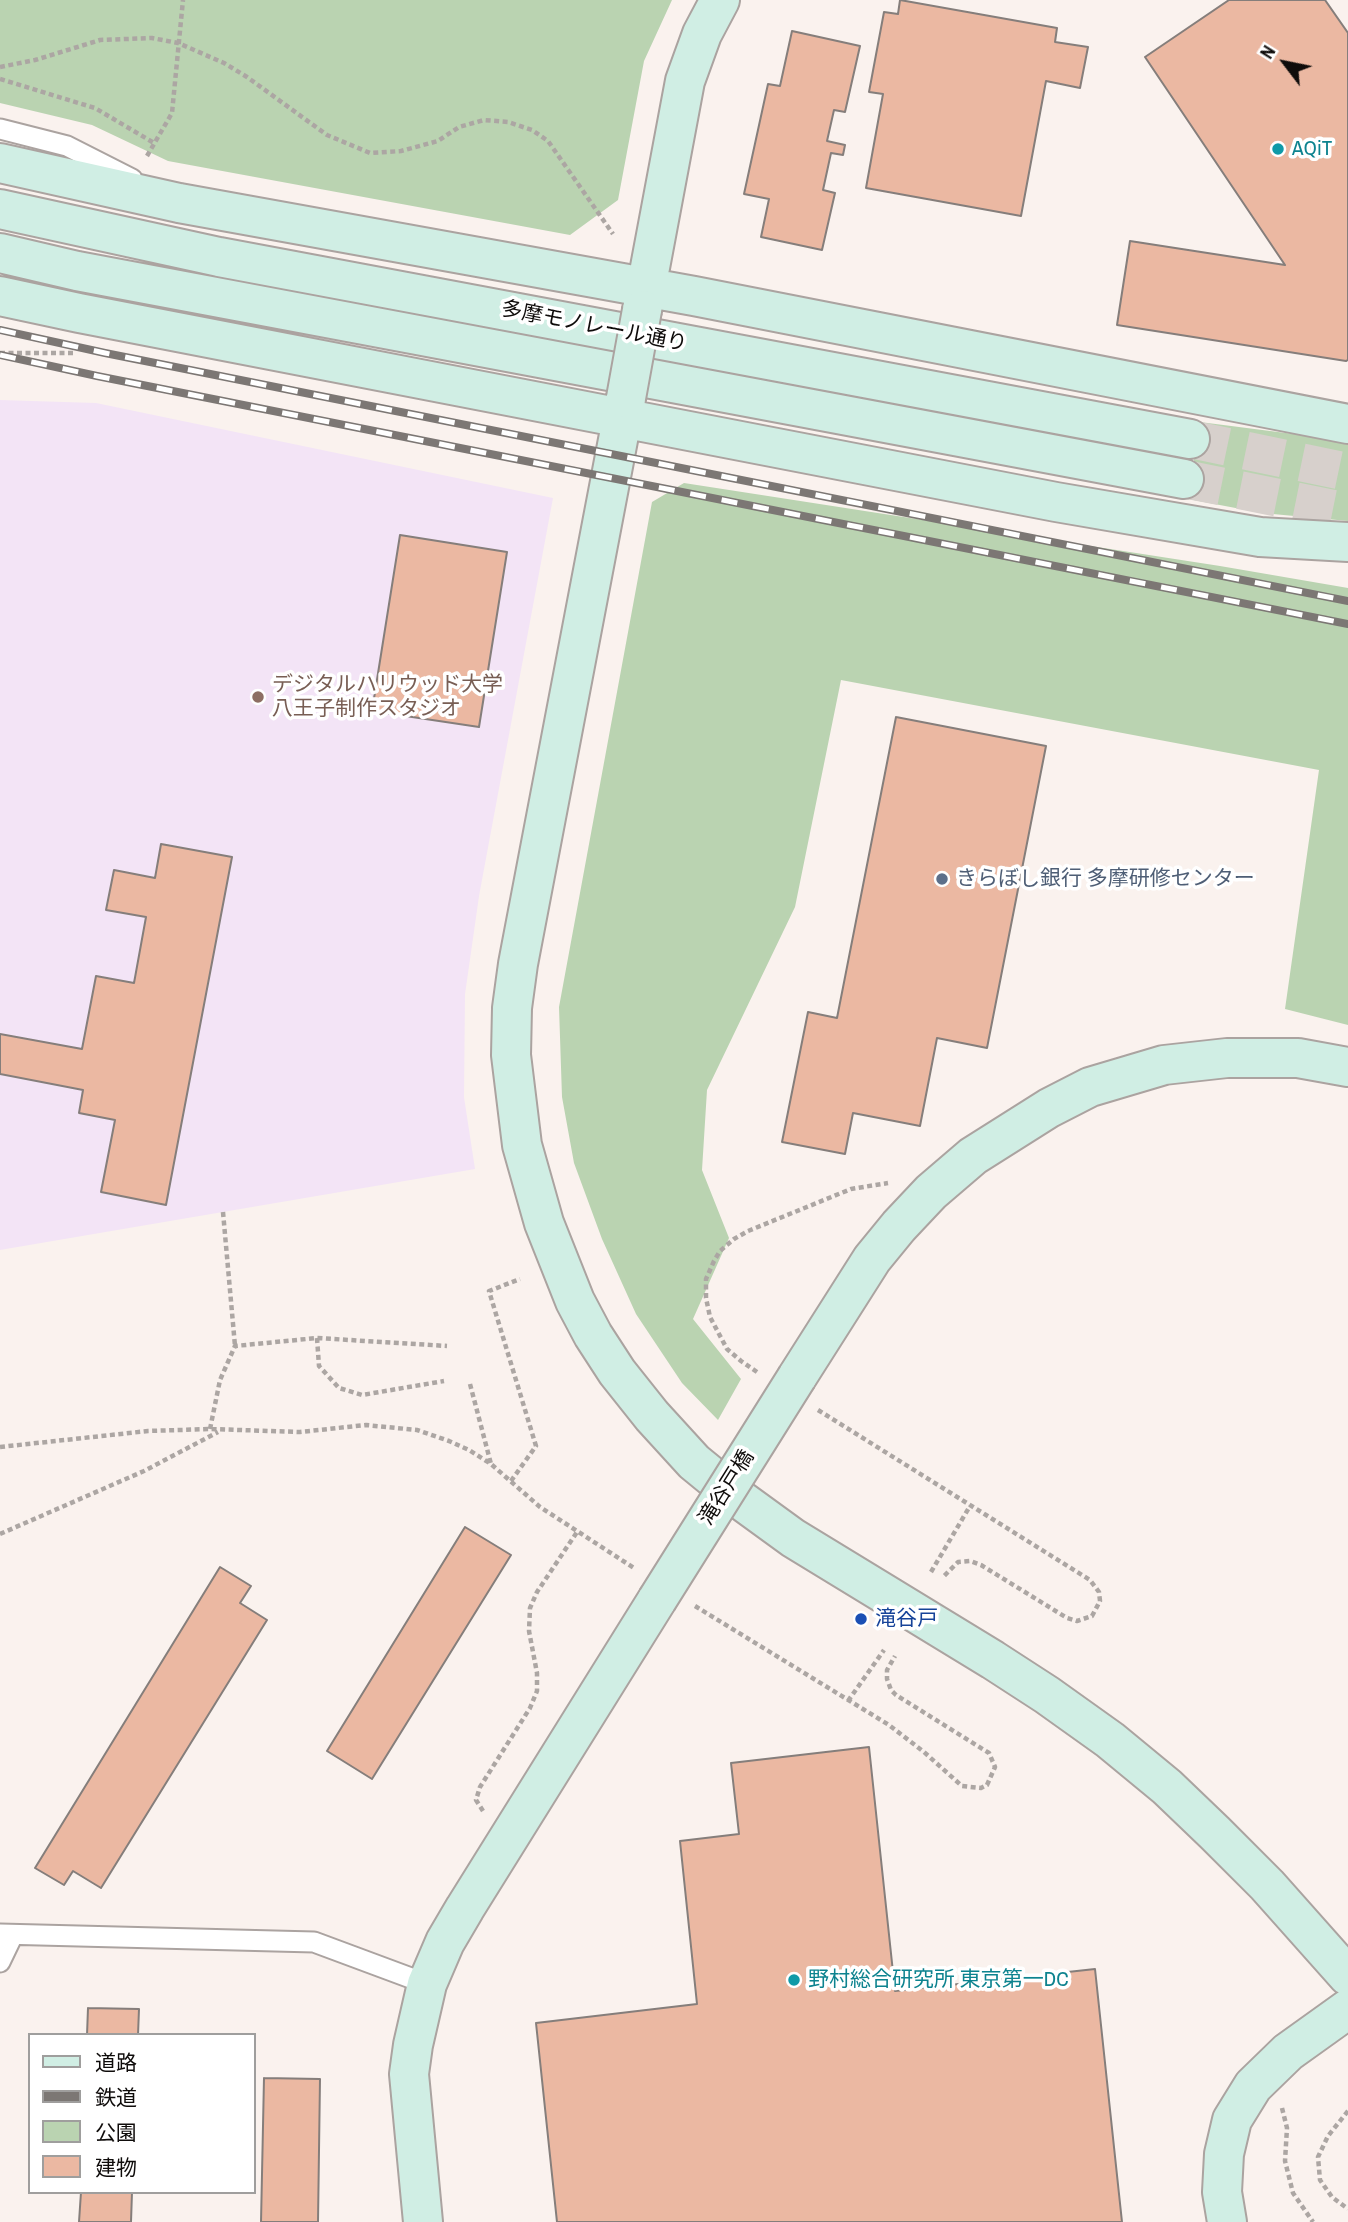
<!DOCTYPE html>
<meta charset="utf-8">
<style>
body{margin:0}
#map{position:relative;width:1348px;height:2222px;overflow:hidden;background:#faf2ee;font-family:"Archivo Narrow","Noto Sans JP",sans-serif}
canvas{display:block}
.legend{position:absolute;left:28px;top:2033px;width:228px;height:161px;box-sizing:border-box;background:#fff;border:2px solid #9f9e9d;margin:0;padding:9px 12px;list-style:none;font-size:21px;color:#0f0c0b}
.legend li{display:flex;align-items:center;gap:14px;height:35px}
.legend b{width:35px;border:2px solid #9f9e9d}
.north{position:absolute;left:1250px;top:28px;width:70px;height:70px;-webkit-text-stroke:5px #fff;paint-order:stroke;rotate:302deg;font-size:19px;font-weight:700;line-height:28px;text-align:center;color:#0f0c0b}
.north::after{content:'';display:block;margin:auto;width:24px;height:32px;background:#0f0c0b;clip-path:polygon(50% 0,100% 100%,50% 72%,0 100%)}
</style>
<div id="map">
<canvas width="1348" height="2222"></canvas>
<ul class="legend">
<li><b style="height:9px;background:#d0eee4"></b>道路</li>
<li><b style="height:9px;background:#7c7774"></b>鉄道</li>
<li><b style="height:19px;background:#bad3b1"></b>公園</li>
<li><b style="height:19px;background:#ebb8a2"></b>建物</li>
</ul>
<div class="north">N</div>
</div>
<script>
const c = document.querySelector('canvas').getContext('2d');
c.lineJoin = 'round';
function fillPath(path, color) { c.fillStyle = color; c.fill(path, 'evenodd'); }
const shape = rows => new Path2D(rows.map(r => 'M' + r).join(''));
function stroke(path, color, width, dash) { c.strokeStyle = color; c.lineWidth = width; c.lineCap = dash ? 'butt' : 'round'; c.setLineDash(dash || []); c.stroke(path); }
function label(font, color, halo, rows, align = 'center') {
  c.font = font + ' "Archivo Narrow","Noto Sans JP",sans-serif'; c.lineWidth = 7; c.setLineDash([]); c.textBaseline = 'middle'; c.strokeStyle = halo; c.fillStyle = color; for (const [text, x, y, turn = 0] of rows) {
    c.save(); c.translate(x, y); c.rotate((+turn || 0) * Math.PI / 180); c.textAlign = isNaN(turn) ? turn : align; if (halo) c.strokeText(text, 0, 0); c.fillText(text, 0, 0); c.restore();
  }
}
const education = shape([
 [0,400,96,403,553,498,479,896,465,994,464,1097,475,1169,0,1250]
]);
const green = shape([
 [0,0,672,0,644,61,618,200,570,235,168,161,92,125,0,103],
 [1200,422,1348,441,1348,521,1262,513,1188,499],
 [684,483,1220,566,1348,588,1348,1025,1285,1009,1319,770,841,680,795,907,707,1090,702,1170,729,1238,693,1319,741,1379,718,1420,682,1383,636,1314,602,1239,574,1163,562,1097,559,1007,652,502]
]);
const building = shape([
 [900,0,1057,28,1055,42,1088,47,1080,88,1046,81,1021,216,866,188,883,94,869,92,884,12,898,14,900,0],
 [1229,0,1325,0,1348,33,1348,360,1346,361,1117,325,1130,241,1285,265,1145,57,1229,0],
 [792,31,860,46,845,112,834,110,827,141,845,145,843,155,831,153,823,190,835,193,822,250,761,237,769,199,744,194,768,84,780,86,792,31],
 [400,535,507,552,479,727,372,711,400,535],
 [896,717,1046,746,987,1048,937,1038,920,1126,853,1113,845,1154,782,1142,808,1012,837,1018,896,717],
 [161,844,232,857,166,1205,101,1192,115,1120,79,1113,83,1090,0,1074,0,1034,82,1049,96,976,134,983,146,917,106,910,114,870,155,878,161,844],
 [465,1527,511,1555,372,1779,327,1751,465,1527],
 [220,1567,251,1586,240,1603,267,1620,101,1888,73,1871,64,1885,35,1868,220,1567],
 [869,1747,895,1991,1095,1969,1122,2222,557,2222,536,2023,697,2004,680,1841,739,1834,731,1763,869,1747],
 [88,2008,139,2009,138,2035,87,2035,88,2008],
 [264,2078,320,2079,318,2222,261,2222,264,2078],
 [81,2192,132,2192,131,2222,79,2222,81,2192]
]);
const secondaryTunnel = shape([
 [1190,439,1348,472],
 [1184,479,1348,512]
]);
const path = shape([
 [0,67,35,60,100,40,152,38,178,43,224,63,247,77,327,135,370,153,401,151,438,141,459,127,484,120,508,122,532,130,548,141,613,234],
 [0,79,95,108,154,143],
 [147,156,172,113,183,0],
 [0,353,73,353],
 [223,1212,235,1346],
 [317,1338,319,1366,339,1388,362,1395,444,1381],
 [757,1372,741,1361,727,1349,710,1317,706,1298,706,1279,714,1261,720,1251,734,1239,748,1231,851,1189,888,1183],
 [470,1384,491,1464],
 [818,1410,1090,1580,1099,1592,1100,1601,1092,1616,1077,1621,1067,1618,981,1565,970,1561,958,1562,942,1578],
 [210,1429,220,1380,235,1346,317,1338,447,1346],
 [0,1447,148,1431,210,1429,300,1432,366,1425,417,1430,449,1441,469,1450,491,1464,540,1507,634,1568],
 [511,1481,536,1446,489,1291,520,1279],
 [0,1534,144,1471,218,1432],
 [931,1572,970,1506],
 [695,1606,889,1725,924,1752,962,1786,981,1788,987,1785,995,1767,989,1753,896,1695,891,1690,887,1679,887,1670,895,1656],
 [848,1701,884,1650],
 [483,1811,476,1800,480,1787,530,1708,537,1691,537,1673,529,1631,530,1608,537,1592,577,1532],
 [1282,2108,1287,2128,1285,2161,1293,2193,1313,2222],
 [1348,2111,1328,2136,1318,2157,1320,2180,1332,2197,1348,2209]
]);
const lane = shape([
 [0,129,67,146,132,179],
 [0,1934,314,1942,427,1984],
 [0,1962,13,1935]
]);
const secondary = shape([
 [0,163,179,203,694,296,1348,424],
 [0,209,219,257,1190,439],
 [0,253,77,271,1184,479],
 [0,296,79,313,1056,502,1260,537,1348,542],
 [642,310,685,81,702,34,720,0],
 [626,398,518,964,512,1008,511,1055,522,1145,544,1223,575,1301,593,1335,617,1372,652,1416,694,1462,738,1498,793,1538,993,1660,1047,1695,1110,1740,1167,1787,1215,1833,1267,1885,1348,1976],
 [797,1377,872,1259,899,1226,931,1192,973,1156,1049,1108,1090,1087,1164,1065,1227,1058,1298,1058,1348,1067],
 [423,2222,409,2074,413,2045,427,1984,445,1942,465,1908,657,1600],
 [1227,2222,1222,2192,1224,2154,1232,2120,1253,2086,1288,2052,1348,2009]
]);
const rail = shape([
 [0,330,105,353,1348,601],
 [0,355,97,376,1348,624]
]);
const secondaryBridge = shape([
 [626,398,642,310],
 [657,1600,797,1377]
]);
const markers = [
 [1278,149,7,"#0f9aa8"],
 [258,697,7,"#8d6e63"],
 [942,879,7,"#5c6f8a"],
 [861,1619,7,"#1a4fb4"],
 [794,1980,7,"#0f9aa8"]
];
const cultureNames = [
 ["AQiT",1292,149],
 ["野村総合研究所 東京第一DC",808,1980]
];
const streetNames = [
 ["多摩モノレール通り",594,327,11],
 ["滝谷戸橋",727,1488,-58]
];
const educationNames = [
 ["デジタルハリウッド大学",272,685],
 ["八王子制作スタジオ",272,709]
];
const serviceNames = [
 ["きらぼし銀行 多摩研修センター",956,879]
];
const transitNames = [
 ["滝谷戸",875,1619]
];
fillPath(education, '#f3e4f6');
fillPath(green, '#bad3b1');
fillPath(building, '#ebb8a2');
stroke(building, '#857e7b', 2);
stroke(secondaryTunnel, '#d7d0cc', 38, [38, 19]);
stroke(lane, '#aba3a0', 23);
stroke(secondary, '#aba3a0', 42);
stroke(path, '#aca6a3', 4.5, [5, 3.5]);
stroke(lane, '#fff', 19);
stroke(secondary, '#d0eee4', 38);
stroke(rail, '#7c7774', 8);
stroke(rail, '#fff', 5, [16]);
stroke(secondaryBridge, '#aba3a0', 42, []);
stroke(secondaryBridge, '#d0eee4', 38);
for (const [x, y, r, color] of markers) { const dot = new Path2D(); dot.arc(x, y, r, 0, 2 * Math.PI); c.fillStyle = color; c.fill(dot); stroke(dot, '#fff', 2.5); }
label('21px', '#0d838f', '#fff', cultureNames, 'left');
label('21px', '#0f0c0b', '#fff', streetNames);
label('21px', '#785e54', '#fff', educationNames, 'left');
label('21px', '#4e5e75', '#fff', serviceNames, 'left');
label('21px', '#164399', '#fff', transitNames, 'left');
</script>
